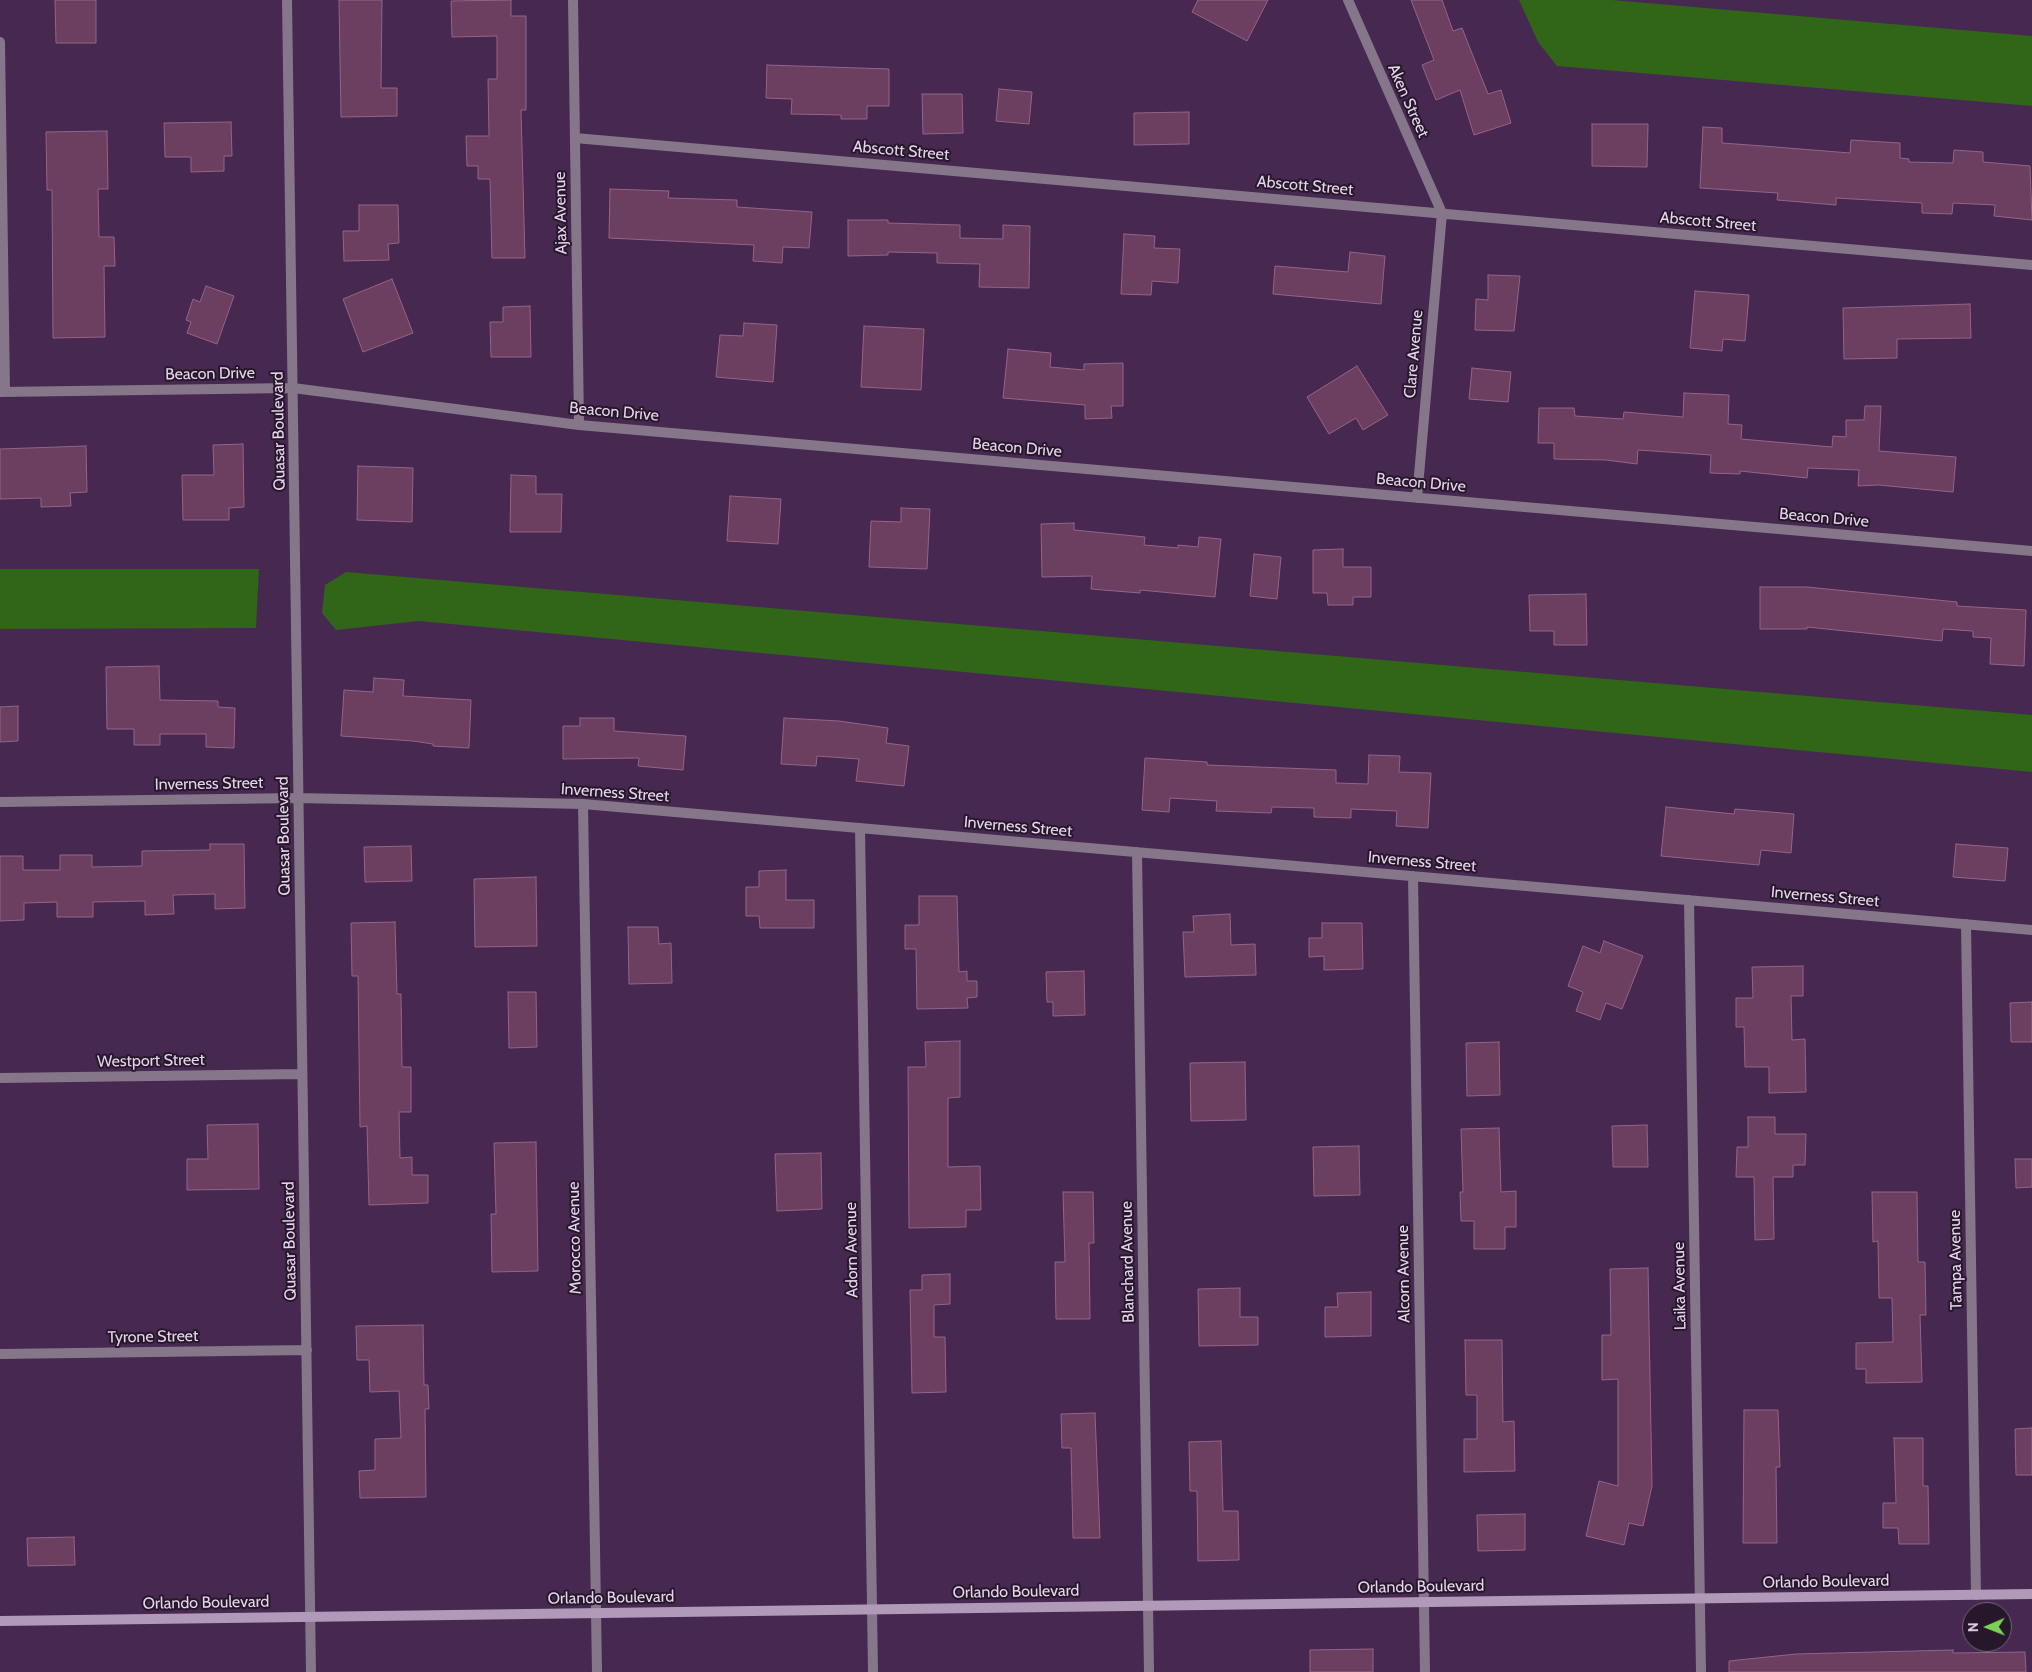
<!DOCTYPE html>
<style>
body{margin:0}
#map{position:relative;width:2032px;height:1672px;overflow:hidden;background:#472851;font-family:Cabin,sans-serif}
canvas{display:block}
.north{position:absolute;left:1962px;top:1602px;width:50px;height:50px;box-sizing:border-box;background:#26182a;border:1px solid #736378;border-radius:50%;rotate:269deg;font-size:14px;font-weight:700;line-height:20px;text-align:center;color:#e6d3ec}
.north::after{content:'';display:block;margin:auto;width:18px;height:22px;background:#7ad156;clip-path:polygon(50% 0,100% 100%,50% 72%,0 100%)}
</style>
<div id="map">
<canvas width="2032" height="1672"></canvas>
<div class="north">N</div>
</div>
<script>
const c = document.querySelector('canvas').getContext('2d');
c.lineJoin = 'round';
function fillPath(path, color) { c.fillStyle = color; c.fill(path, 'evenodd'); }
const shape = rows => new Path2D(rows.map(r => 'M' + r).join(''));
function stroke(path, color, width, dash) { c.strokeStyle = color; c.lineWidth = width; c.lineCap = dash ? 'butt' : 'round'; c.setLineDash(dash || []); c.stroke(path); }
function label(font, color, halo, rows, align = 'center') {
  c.font = font + ' Cabin,sans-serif'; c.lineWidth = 4; c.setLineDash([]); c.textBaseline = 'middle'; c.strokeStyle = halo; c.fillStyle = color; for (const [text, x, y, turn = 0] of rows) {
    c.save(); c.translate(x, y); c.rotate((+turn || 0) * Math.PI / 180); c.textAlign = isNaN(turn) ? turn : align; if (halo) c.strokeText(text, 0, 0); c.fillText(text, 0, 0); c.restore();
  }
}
const water = shape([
 [1519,0,1612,0,2032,36,2032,106,1557,66,1538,42],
 [0,569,259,569,256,628,0,629],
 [346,572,2032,715,2032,772,419,621,336,630,322,613,325,585]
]);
const building = shape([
 [55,0,96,0,96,43,56,43,55,0],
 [339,0,382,0,381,88,397,88,397,116,341,117,339,0],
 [511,0,511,16,526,16,526,110,521,110,525,258,492,258,490,179,478,179,478,166,467,166,466,136,489,136,488,79,497,79,497,36,452,37,451,1,511,0],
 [1198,0,1268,0,1247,41,1192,12,1198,0],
 [1411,0,1442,0,1453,31,1462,28,1488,94,1501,90,1511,123,1474,135,1460,90,1436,100,1422,65,1434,60,1411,0],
 [767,65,889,69,889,106,867,106,867,119,841,119,841,115,791,114,792,99,766,98,767,65],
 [999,89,1032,92,1029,124,996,121,999,89],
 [922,94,962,94,963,133,923,134,922,94],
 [1189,112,1189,144,1134,145,1134,113,1189,112],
 [231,122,232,156,224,156,224,171,191,172,191,157,165,157,164,123,231,122],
 [1592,124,1648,124,1647,167,1592,166,1592,124],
 [1703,127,1722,128,1722,143,1763,146,1850,153,1851,140,1900,143,1900,158,1909,159,1909,162,1953,163,1954,150,1983,152,1983,162,2030,166,2032,220,1994,216,1995,205,1953,203,1952,214,1922,213,1922,203,1836,198,1836,205,1777,200,1778,193,1700,188,1703,127],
 [107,131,108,189,98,189,99,237,114,237,115,266,104,266,105,337,53,338,52,190,47,190,46,132,107,131],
 [610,189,669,191,668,198,737,200,737,207,812,212,809,248,783,247,782,263,753,261,754,245,609,238,610,189],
 [359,205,398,205,399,243,388,244,389,260,344,261,343,231,359,231,359,205],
 [848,220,888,220,888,223,960,225,960,238,1003,239,1003,225,1030,226,1029,288,979,287,980,264,937,263,937,253,888,252,888,255,848,256,848,220],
 [1124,234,1155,236,1154,248,1180,249,1178,283,1152,281,1151,295,1121,294,1124,234],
 [1350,252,1385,256,1381,304,1273,294,1275,266,1348,272,1350,252],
 [1488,275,1520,276,1514,331,1475,330,1476,299,1488,300,1488,275],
 [392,279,413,333,363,352,343,299,392,279],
 [206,286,234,296,217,344,187,333,191,322,186,320,193,299,200,302,206,286],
 [1695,291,1749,295,1745,341,1723,339,1722,351,1690,348,1695,291],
 [1970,304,1971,338,1897,339,1897,358,1844,359,1843,308,1970,304],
 [530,306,531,357,491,357,490,322,503,322,503,307,530,306],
 [744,323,777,325,773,382,716,377,720,335,743,336,744,323],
 [864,326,924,329,921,390,861,387,864,326],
 [1008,349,1051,353,1050,367,1084,370,1084,364,1123,363,1123,406,1111,406,1112,418,1085,419,1085,405,1003,398,1008,349],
 [1357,366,1388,415,1363,430,1356,418,1329,434,1307,397,1357,366],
 [1472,368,1511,372,1508,402,1469,399,1472,368],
 [1684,393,1729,395,1728,424,1742,425,1741,439,1832,447,1833,436,1846,437,1846,420,1864,420,1865,406,1881,406,1879,451,1956,457,1953,492,1878,485,1858,486,1859,470,1808,468,1807,478,1740,471,1740,474,1710,473,1711,455,1638,450,1637,464,1606,460,1554,459,1554,443,1538,443,1539,408,1574,408,1575,416,1623,419,1624,412,1683,417,1684,393],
 [243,444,244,507,229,508,229,520,183,520,182,475,214,475,213,445,243,444],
 [86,446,87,492,70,493,71,506,41,507,41,498,0,499,0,449,86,446],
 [358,466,413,468,412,522,357,520,358,466],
 [511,475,536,476,536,494,562,494,561,532,510,532,511,475],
 [730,496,781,499,778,544,727,541,730,496],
 [901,508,930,509,927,569,869,567,871,521,901,522,901,508],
 [1074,523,1074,530,1145,537,1144,545,1178,548,1178,545,1198,547,1199,537,1221,539,1215,597,1140,590,1140,593,1091,589,1092,576,1042,577,1041,524,1074,523],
 [1343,549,1343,567,1371,567,1371,597,1353,597,1353,605,1328,605,1327,593,1313,593,1313,550,1343,549],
 [1254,554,1281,557,1277,599,1250,596,1254,554],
 [1760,587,1807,587,1957,602,1957,606,2026,610,2024,666,1990,664,1991,638,1973,637,1973,631,1943,629,1942,641,1807,627,1807,629,1760,629,1760,587],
 [1586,594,1587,645,1554,645,1554,631,1530,631,1529,595,1586,594],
 [159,666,160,700,218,701,218,707,235,708,234,748,206,747,206,734,160,734,160,745,134,745,134,729,107,729,106,667,159,666],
 [374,678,404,680,403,696,471,700,469,748,433,746,433,744,413,741,341,736,344,690,373,692,374,678],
 [18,706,18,741,0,742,0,707,18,706],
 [580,718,614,718,614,731,686,736,683,770,638,766,639,758,563,759,563,726,580,726,580,718],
 [784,718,839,721,888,728,886,743,909,746,904,786,856,781,859,759,817,756,816,766,781,764,784,718],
 [1369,755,1400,756,1399,772,1431,773,1428,828,1396,826,1397,811,1351,809,1351,818,1314,817,1314,808,1272,807,1271,813,1216,811,1217,801,1170,798,1169,812,1142,810,1145,758,1207,762,1207,765,1336,770,1336,783,1368,784,1369,755],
 [1666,807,1734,814,1735,809,1794,814,1791,853,1761,850,1759,865,1661,856,1666,807],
 [210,844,244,844,245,908,215,909,215,894,173,895,174,914,145,915,145,901,93,902,93,917,57,917,57,902,24,903,24,920,0,921,0,856,23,856,23,870,60,870,60,855,92,855,92,867,142,866,142,851,210,850,210,844],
 [1956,844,2008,848,2005,881,1953,877,1956,844],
 [411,846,412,881,365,882,364,847,411,846],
 [786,870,786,900,814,900,814,928,760,928,759,916,746,916,746,887,759,887,759,871,786,870],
 [536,877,537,946,475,947,474,879,536,877],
 [919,896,957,896,959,972,967,971,967,981,977,981,977,997,967,998,968,1008,917,1009,916,949,905,949,905,925,919,925,919,896],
 [1230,914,1231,945,1255,944,1256,975,1185,977,1183,932,1194,932,1193,916,1230,914],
 [395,922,397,994,401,994,402,1067,411,1067,411,1112,399,1112,400,1158,412,1157,412,1175,428,1175,428,1203,369,1205,367,1126,360,1127,358,976,352,976,351,923,395,922],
 [1322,923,1362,923,1363,969,1324,970,1324,956,1309,957,1309,938,1322,938,1322,923],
 [628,927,658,927,659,944,671,943,672,983,629,984,628,927],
 [1604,941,1643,956,1622,1009,1606,1003,1600,1020,1576,1011,1583,992,1568,986,1583,946,1600,953,1604,941],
 [1803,966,1803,996,1791,996,1792,1040,1805,1039,1806,1092,1769,1093,1769,1067,1745,1067,1744,1027,1736,1027,1736,998,1753,998,1752,967,1803,966],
 [1084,971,1085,1015,1053,1016,1053,1002,1047,1002,1046,972,1084,971],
 [508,992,536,992,537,1047,509,1048,508,992],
 [2032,1002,2032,1042,2011,1042,2010,1003,2032,1002],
 [960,1041,960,1097,948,1098,948,1167,980,1166,981,1210,966,1210,966,1227,909,1228,908,1067,926,1067,925,1042,960,1041],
 [1499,1042,1500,1095,1467,1096,1466,1043,1499,1042],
 [1245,1062,1246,1120,1191,1121,1190,1063,1245,1062],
 [1748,1117,1775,1117,1775,1134,1806,1134,1805,1165,1793,1165,1793,1177,1773,1177,1774,1239,1755,1240,1754,1177,1736,1177,1737,1147,1748,1147,1748,1117],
 [258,1124,259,1189,187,1190,187,1159,208,1159,207,1125,258,1124],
 [1647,1125,1648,1167,1613,1167,1612,1126,1647,1125],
 [1499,1128,1501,1192,1516,1191,1516,1227,1505,1227,1505,1249,1474,1249,1474,1221,1461,1221,1460,1192,1463,1192,1461,1129,1499,1128],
 [536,1142,538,1271,492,1272,491,1214,496,1214,494,1143,536,1142],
 [1359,1146,1360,1195,1314,1196,1313,1147,1359,1146],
 [821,1153,822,1209,777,1211,775,1154,821,1153],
 [2015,1159,2032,1159,2032,1187,2016,1188,2015,1159],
 [1063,1192,1093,1192,1094,1243,1089,1243,1090,1319,1056,1319,1055,1262,1065,1262,1063,1192],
 [1872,1192,1917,1192,1918,1262,1925,1262,1926,1315,1920,1315,1922,1382,1866,1383,1866,1369,1856,1369,1856,1343,1893,1342,1892,1298,1879,1298,1878,1241,1873,1242,1872,1192],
 [1648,1268,1652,1486,1643,1526,1629,1523,1624,1545,1586,1536,1599,1481,1618,1486,1618,1379,1602,1380,1602,1335,1611,1335,1610,1269,1648,1268],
 [950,1274,950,1304,934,1305,934,1337,945,1337,946,1392,912,1393,910,1290,922,1290,922,1275,950,1274],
 [1240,1288,1240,1317,1258,1317,1258,1345,1199,1346,1198,1289,1240,1288],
 [1371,1292,1371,1336,1325,1337,1325,1307,1338,1307,1337,1293,1371,1292],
 [423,1325,424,1385,428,1385,429,1409,425,1409,426,1497,360,1498,359,1471,375,1470,375,1439,401,1438,399,1391,370,1392,369,1360,357,1360,356,1326,423,1325],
 [1465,1340,1502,1340,1503,1422,1514,1421,1515,1471,1464,1472,1464,1439,1477,1439,1477,1395,1466,1395,1465,1340],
 [1744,1410,1778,1410,1780,1467,1776,1467,1777,1543,1743,1543,1744,1410],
 [1095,1413,1100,1538,1073,1538,1071,1448,1062,1448,1061,1414,1095,1413],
 [2032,1428,2032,1475,2016,1475,2015,1429,2032,1428],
 [1894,1438,1923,1438,1923,1486,1928,1486,1929,1544,1899,1544,1898,1528,1883,1528,1883,1503,1896,1503,1894,1438],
 [1221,1441,1223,1511,1238,1511,1239,1560,1198,1561,1197,1491,1190,1491,1189,1442,1221,1441],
 [1525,1514,1525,1550,1478,1551,1477,1515,1525,1514],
 [74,1537,75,1565,28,1566,27,1538,74,1537],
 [1373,1649,1373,1672,1310,1672,1310,1650,1373,1649],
 [1953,1650,1953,1653,2025,1652,2026,1672,1729,1672,1729,1661,1796,1654,1953,1650]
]);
const street = shape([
 [287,0,311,1672],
 [573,0,579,425],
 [1348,0,1442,213,1417,498],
 [0,42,5,392],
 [575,138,2032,265],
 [0,392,293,388,579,425,2032,551],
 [0,802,298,798,583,804,2032,930],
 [583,804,597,1672],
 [860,828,873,1672],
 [1137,852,1149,1672],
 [1413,876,1425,1672],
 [1689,900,1701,1672],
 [1966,924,1976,1595],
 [0,1078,302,1074],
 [0,1354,307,1350]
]);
const secondary = shape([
 [0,1621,2032,1594]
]);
const streetNames = [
 ["Aken Street",1408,101,66],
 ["Abscott Street",901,151,5],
 ["Abscott Street",1305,186,5],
 ["Ajax Avenue",561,213,-91],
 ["Abscott Street",1708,222,5],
 ["Clare Avenue",1414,354,-85],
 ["Beacon Drive",210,374,-1],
 ["Beacon Drive",614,412,5],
 ["Quasar Boulevard",279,431,-91],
 ["Beacon Drive",1017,448,5],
 ["Beacon Drive",1421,483,5],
 ["Beacon Drive",1824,518,5],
 ["Inverness Street",209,784,-1],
 ["Inverness Street",615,793,4],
 ["Inverness Street",1018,827,5],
 ["Quasar Boulevard",284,836,-91],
 ["Inverness Street",1422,862,5],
 ["Inverness Street",1825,897,5],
 ["Westport Street",151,1061,-1],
 ["Morocco Avenue",575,1238,-91],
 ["Quasar Boulevard",290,1241,-91],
 ["Adorn Avenue",852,1250,-91],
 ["Tampa Avenue",1956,1260,-91],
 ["Blanchard Avenue",1128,1262,-91],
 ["Alcorn Avenue",1404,1274,-91],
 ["Laika Avenue",1680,1286,-91],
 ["Tyrone Street",153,1337,-1],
 ["Orlando Boulevard",1826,1582,-1],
 ["Orlando Boulevard",1421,1587,-1],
 ["Orlando Boulevard",1016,1592,-1],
 ["Orlando Boulevard",611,1598,-1],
 ["Orlando Boulevard",206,1603,-1]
];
fillPath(water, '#316518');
fillPath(building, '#6c3e60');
stroke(building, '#956487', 1);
stroke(street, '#85768a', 10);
stroke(secondary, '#b199b9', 10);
label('16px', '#e6d3ec', '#26182a', streetNames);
</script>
